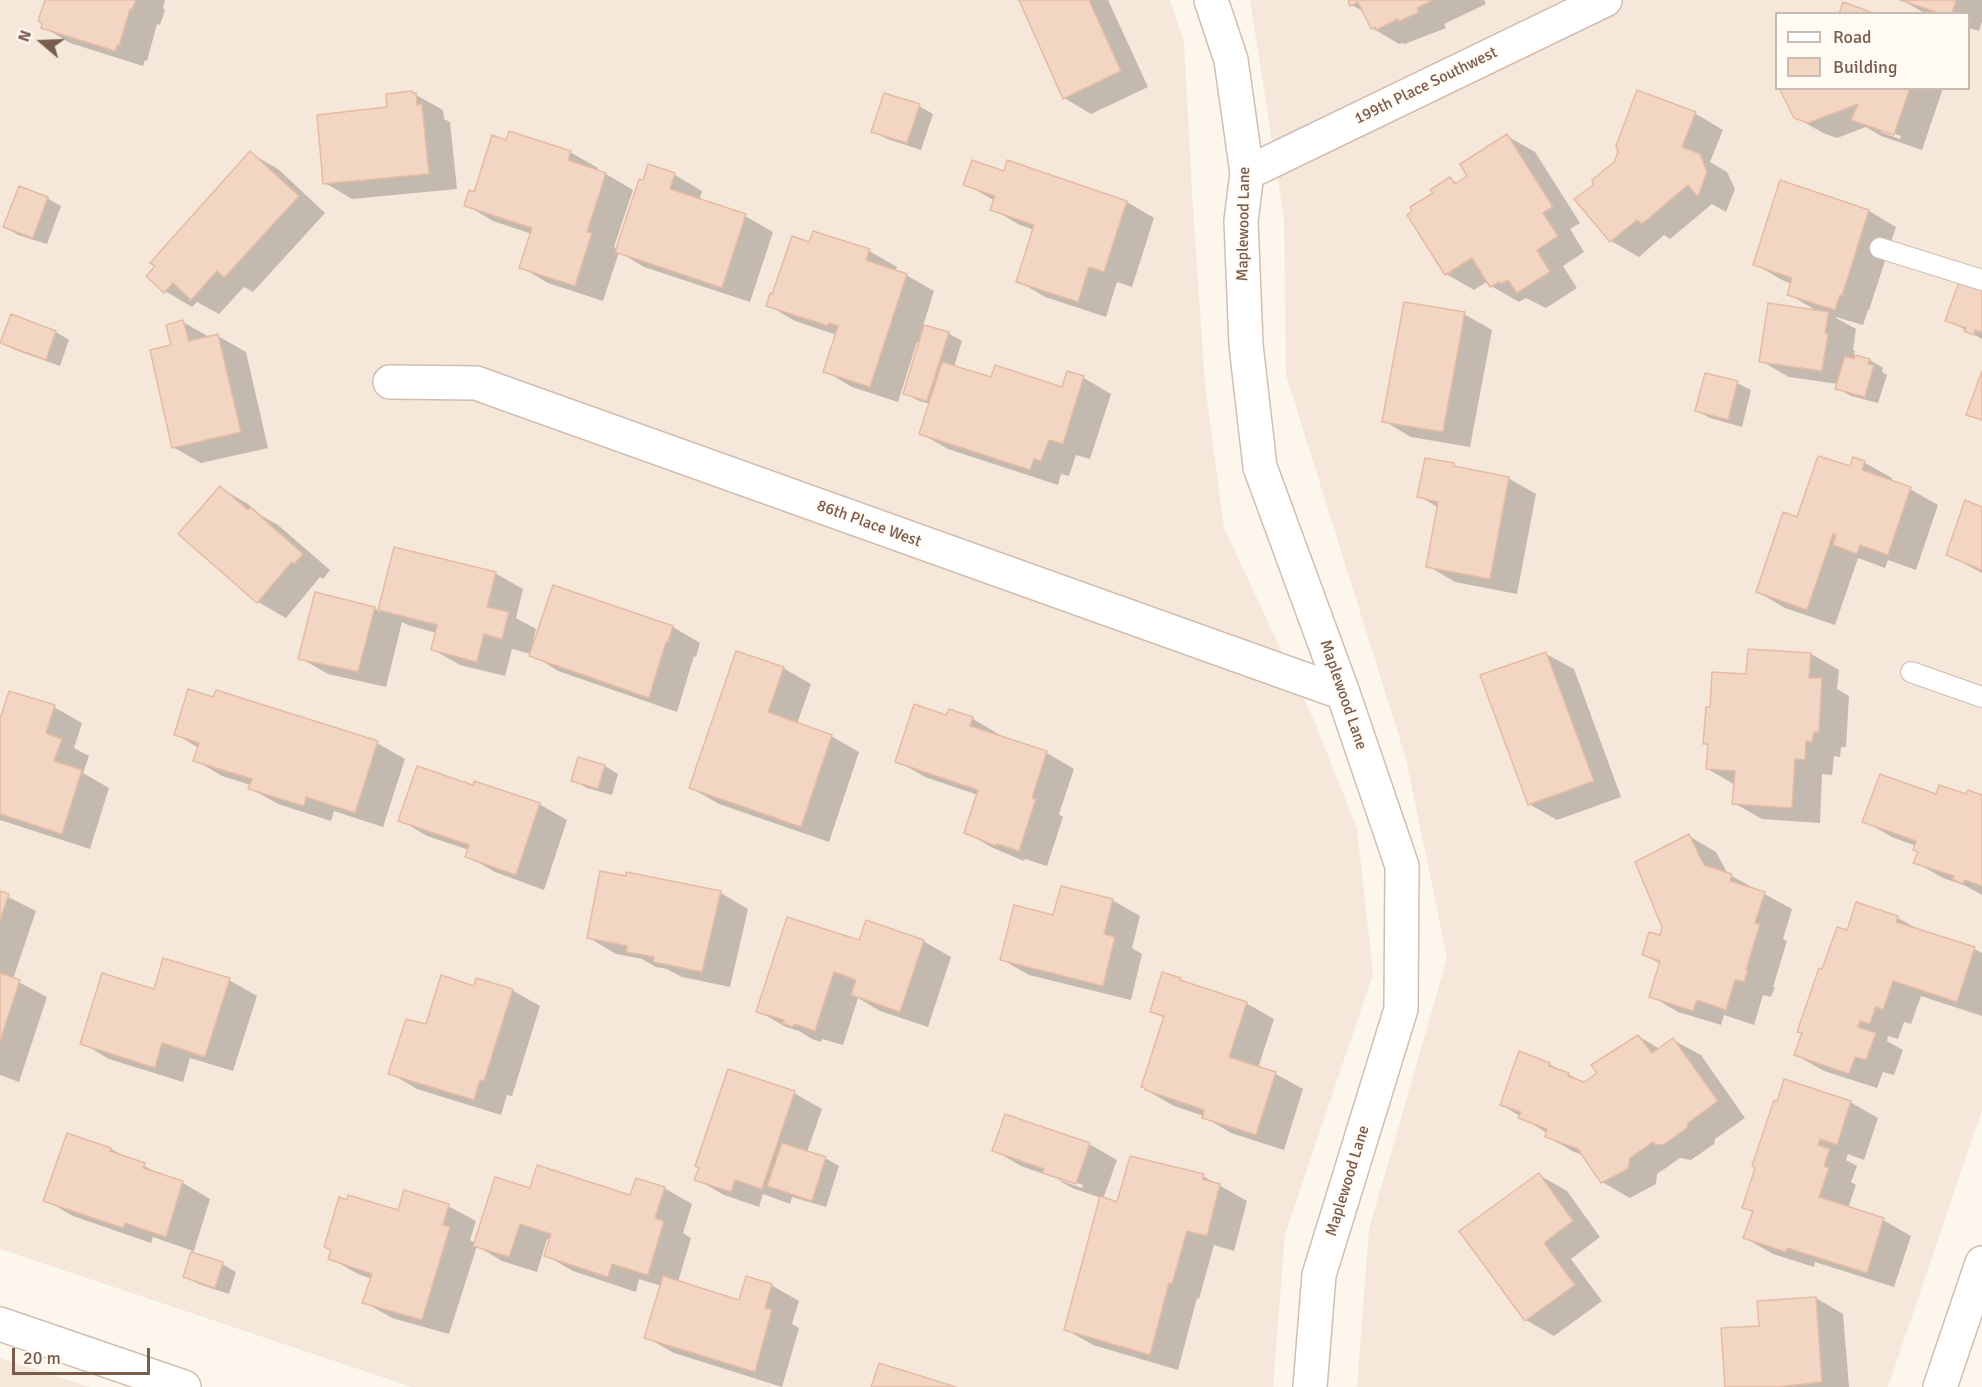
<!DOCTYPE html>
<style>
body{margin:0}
#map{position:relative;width:1982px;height:1387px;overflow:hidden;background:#fdf6ec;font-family:Signika,sans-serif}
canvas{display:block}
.legend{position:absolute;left:1775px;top:12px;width:195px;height:78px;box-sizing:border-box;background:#fffaf3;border:2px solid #cabbb1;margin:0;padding:8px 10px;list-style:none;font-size:18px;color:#7a5c4d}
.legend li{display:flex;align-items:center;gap:12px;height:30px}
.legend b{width:30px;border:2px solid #cabbb1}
.north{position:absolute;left:12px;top:12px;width:60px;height:60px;-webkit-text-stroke:4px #fffaf3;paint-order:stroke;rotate:289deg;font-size:16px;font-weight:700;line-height:24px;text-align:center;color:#7a5c4d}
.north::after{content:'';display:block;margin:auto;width:21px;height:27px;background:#7a5c4d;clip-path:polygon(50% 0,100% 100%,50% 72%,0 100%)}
.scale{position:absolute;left:12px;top:1348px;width:138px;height:27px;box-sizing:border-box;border:3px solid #7a5c4d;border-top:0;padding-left:8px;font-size:18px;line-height:21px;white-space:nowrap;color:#7a5c4d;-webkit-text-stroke:4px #fffaf3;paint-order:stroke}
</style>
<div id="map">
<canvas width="1982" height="1387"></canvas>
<ul class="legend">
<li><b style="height:8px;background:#fff"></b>Road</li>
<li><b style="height:16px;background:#f3d5c3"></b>Building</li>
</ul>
<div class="north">N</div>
<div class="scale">20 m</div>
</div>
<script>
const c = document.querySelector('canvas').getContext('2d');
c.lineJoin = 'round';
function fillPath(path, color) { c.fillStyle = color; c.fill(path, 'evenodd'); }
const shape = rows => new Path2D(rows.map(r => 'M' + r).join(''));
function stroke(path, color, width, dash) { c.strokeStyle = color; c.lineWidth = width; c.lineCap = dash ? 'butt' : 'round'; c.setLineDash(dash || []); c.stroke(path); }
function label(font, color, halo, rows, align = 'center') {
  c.font = font + ' Signika,sans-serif'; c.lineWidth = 4.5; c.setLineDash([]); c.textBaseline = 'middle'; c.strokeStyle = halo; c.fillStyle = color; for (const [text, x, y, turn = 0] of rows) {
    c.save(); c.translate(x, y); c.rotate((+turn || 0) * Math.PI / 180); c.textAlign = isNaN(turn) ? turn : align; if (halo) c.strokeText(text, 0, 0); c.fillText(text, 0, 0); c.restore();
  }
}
const residential = shape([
 [0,0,1170,0,1184,41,1192,192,1205,384,1224,528,1314,720,1357,828,1373,974,1285,1235,1273,1387,412,1387,0,1249],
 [1250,0,1982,0,1982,1110,1888,1387,1357,1387,1369,1229,1447,958,1406,759,1286,375,1284,218],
 [1776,14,1968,14,1968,88,1776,88],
 [0,1358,90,1387,0,1387]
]);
const shadow = shape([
 [48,0,165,0,163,8,165,10,160,25,157,24,147,61,145,60,143,66,70,43,43,27],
 [1021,0,1108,0,1148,87,1091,114,1064,98],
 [1349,0,1484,0,1486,4,1444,24,1446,28,1405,44,1402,43,1399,44,1372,28,1365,12,1351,5],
 [1902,0,1982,0,1982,21,1979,31,1968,28,1968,14,1926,14],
 [1781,88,1943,88,1922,150,1881,136,1866,127,1837,138,1823,133,1795,117],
 [1881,129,1901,136,1900,139,1881,132],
 [1637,92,1696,114,1723,130,1710,162,1727,172,1735,189,1726,212,1712,204,1670,239,1664,235,1639,257,1611,241,1595,186,1615,163],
 [414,94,443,110,444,119,450,122,457,189,352,199,325,183,389,109],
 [919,106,933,114,921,150,887,139,873,131],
 [1507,136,1535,152,1580,223,1570,229,1584,252,1563,266,1577,288,1546,308,1526,298,1519,302,1491,286,1488,281,1474,290,1446,274,1435,194,1450,179,1459,184,1469,177],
 [507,142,570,152,598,168,597,171,606,174,633,190,614,247,617,249,649,166,675,175,702,191,699,201,745,216,773,232,750,302,644,267,619,252,603,301,548,283,521,267,532,234,493,221,466,205],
 [250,153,278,169,325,213,253,292,244,287,219,314,197,302,192,307,165,291],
 [1008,162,1127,202,1154,218,1132,287,1117,282,1106,317,1045,297,1018,281,1034,230,1020,225,992,209,995,201,965,184,1005,172],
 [1781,182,1869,211,1896,227,1869,310,1868,310,1863,325,1836,317,1836,318,1856,329,1853,350,1855,351,1854,356,1870,360,1883,368,1882,372,1887,375,1878,403,1851,396,1837,388,1838,384,1789,377,1761,361,1819,312,1788,294,1792,284,1782,280,1755,264],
 [47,198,61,206,47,244,18,235,5,227],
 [810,244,869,251,897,267,895,271,906,275,934,291,923,326,948,333,962,341,954,367,991,378,1063,389,1068,373,1084,378,1111,394,1090,459,1076,455,1069,476,1061,474,1058,485,948,449,920,433,930,404,919,401,905,393,920,343,917,342,898,402,852,387,825,371,837,335,795,321,768,305],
 [1982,289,1982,339,1947,320],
 [1464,314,1492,330,1470,447,1411,437,1384,421],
 [183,322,211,338,218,336,246,352,268,448,201,463,173,447,173,346],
 [56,332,69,340,60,366,15,350,2,342],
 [1737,383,1751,390,1742,427,1710,418,1697,411],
 [1854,459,1865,463,1892,478,1891,482,1910,489,1938,505,1916,570,1888,560,1885,568,1858,558,1835,625,1785,608,1758,592,1798,519,1851,468],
 [1454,465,1461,469,1508,478,1536,494,1517,594,1455,582,1428,566,1439,508,1419,496],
 [220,488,248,504,262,516,278,525,330,570,323,579,320,577,286,618,258,602],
 [1982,509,1982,573,1948,555],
 [396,549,495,573,523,589,516,618,536,629,533,641,535,642,554,587,673,627,700,643,696,657,694,656,677,712,558,671,531,654,512,649,505,676,460,665,432,649,436,633,408,625,402,622,386,687,328,674,300,658,374,608,380,612],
 [1749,650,1811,654,1839,670,1837,689,1849,696,1846,747,1841,747,1840,757,1834,756,1832,775,1822,774,1820,823,1762,819,1734,803,1735,785,1708,769,1709,745,1704,743,1711,709,1748,675],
 [1546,654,1574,669,1621,797,1557,820,1529,804],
 [783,668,811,684,797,724,831,736,859,752,829,842,719,804,691,788],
 [54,707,82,723,74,748,89,756,83,773,109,788,90,849,0,820,0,720],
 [950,711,973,719,1000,735,999,737,1047,753,1074,769,1059,814,1063,817,1047,866,1025,859,1024,861,993,848,965,832,978,795,925,777,897,761,947,717],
 [175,734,377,743,405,759,383,827,334,811,331,821,278,804,250,788,251,785,222,776,195,760,199,748],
 [579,758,605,766,618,774,612,795,587,788,573,780],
 [474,787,539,804,567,820,544,890,495,872,467,856,469,850,427,836,400,820],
 [1937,796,1982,797,1982,895,1966,886,1943,878,1915,862,1919,852,1916,846,1892,837,1864,821],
 [1689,836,1716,852,1728,874,1792,909,1783,939,1787,941,1773,987,1775,987,1771,997,1763,995,1754,1025,1724,1015,1721,1025,1678,1012,1651,996,1661,964,1644,955,1661,937],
 [627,874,721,893,748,909,730,987,682,977,667,969,656,967,642,959,616,954,589,938,627,878],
 [0,893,36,911,13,979,47,997,19,1082,0,1075],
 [1112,900,1140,916,1132,948,1142,954,1131,1000,1029,975,1001,959,1054,917],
 [1857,904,1898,918,1923,932,1974,949,1982,953,1982,1016,1921,996,1911,1024,1904,1022,1898,1039,1888,1036,1887,1041,1903,1050,1894,1075,1883,1072,1877,1088,1824,1071,1796,1055,1803,1034,1799,1031,1823,971,1848,932],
 [860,941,923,941,951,957,928,1027,880,1011,858,998,843,1045,822,1039,821,1042,812,1039,799,1031,786,1027,758,1011],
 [1180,979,1189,984,1246,1003,1274,1019,1258,1068,1276,1074,1303,1089,1284,1150,1231,1133,1204,1117,1204,1116,1174,1106,1146,1090,1164,1018,1151,1011],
 [229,980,257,996,233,1071,190,1058,183,1082,109,1059,82,1043,155,991],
 [475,988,512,990,540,1006,512,1096,507,1095,501,1115,417,1089,390,1073,427,1026],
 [1638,1036,1660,1049,1673,1040,1701,1055,1745,1118,1715,1139,1714,1144,1691,1160,1680,1158,1657,1174,1656,1184,1630,1198,1602,1182,1585,1156,1574,1152,1546,1136,1547,1133,1502,1105,1549,1064,1585,1083,1599,1074],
 [794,1093,822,1109,807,1152,825,1158,839,1166,826,1207,792,1197,790,1204,763,1194,759,1207,724,1195,696,1179],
 [1850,1102,1878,1118,1864,1160,1848,1154,1846,1160,1857,1166,1851,1182,1856,1185,1848,1208,1883,1220,1911,1236,1894,1287,1815,1262,1814,1267,1773,1254,1745,1238,1754,1213,1744,1207],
 [1089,1144,1117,1160,1103,1199,1118,1203,1203,1176,1247,1201,1234,1251,1214,1245,1199,1299,1197,1298,1178,1370,1093,1345,1065,1329,1101,1198,1072,1188,1055,1178,1021,1166,994,1150],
 [1054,1175,1083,1185,1082,1188,1060,1180,1053,1177],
 [111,1149,164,1176,183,1183,210,1199,193,1254,222,1264,236,1272,229,1294,198,1284,185,1276,193,1251,153,1237,151,1243,73,1216,45,1200],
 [1539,1175,1567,1191,1600,1237,1571,1259,1602,1301,1554,1336,1526,1320],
 [664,1188,692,1204,683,1233,691,1238,678,1282,740,1302,771,1285,799,1301,792,1324,799,1328,782,1387,674,1353,646,1337,662,1286,639,1279,636,1292,573,1271,545,1255,551,1240,547,1239,537,1272,502,1261,477,1246,449,1334,392,1318,364,1302,372,1279,358,1274,330,1258,399,1212,448,1206,476,1221,470,1240,475,1243,531,1190,631,1196],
 [1816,1298,1843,1314,1849,1387,1727,1387,1760,1327]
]);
const building = shape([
 [45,0,136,0,132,10,130,9,119,46,117,45,115,51,41,28,42,23,38,21,45,0],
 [1019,0,1089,0,1121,71,1063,99,1019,0],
 [1348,0,1434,0,1417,8,1419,12,1398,22,1398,19,1376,30,1375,27,1371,29,1358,2,1350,6,1348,0],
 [1900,0,1956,0,1952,14,1942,14,1900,0],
 [1843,2,1876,14,1839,14,1843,2],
 [1779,88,1910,88,1894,135,1851,120,1858,104,1808,123,1794,118,1779,88],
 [1637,90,1696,112,1682,147,1700,154,1707,172,1698,197,1688,185,1642,224,1637,220,1610,242,1574,199,1593,185,1592,180,1614,162,1618,152,1616,146,1637,90],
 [412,91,412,93,416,93,417,105,422,104,429,174,323,184,317,115,387,107,386,94,412,91],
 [884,93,920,104,907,143,871,132,884,93],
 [509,131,571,151,568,160,606,173,587,232,592,233,575,286,519,268,532,228,464,206,469,190,474,192,492,135,506,140,509,131],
 [1507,134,1553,207,1543,213,1558,236,1537,250,1550,272,1517,293,1508,280,1500,284,1499,282,1490,287,1472,258,1445,275,1407,215,1412,211,1410,207,1433,193,1430,190,1450,177,1455,184,1467,176,1460,164,1507,134],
 [250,151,299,196,224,278,217,271,191,300,173,283,164,293,146,276,155,266,150,263,250,151],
 [972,160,1004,171,1007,160,1127,201,1104,272,1089,267,1078,302,1016,282,1034,225,990,210,995,196,963,185,972,160],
 [648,164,675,173,670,189,746,214,722,288,615,252,639,179,643,180,648,164],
 [1780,180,1869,210,1842,296,1840,295,1835,310,1787,295,1792,278,1753,265,1780,180],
 [19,186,48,197,33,238,3,227,19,186],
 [813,231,870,249,866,260,907,274,870,387,823,372,838,326,829,323,828,326,766,306,770,293,772,294,792,236,809,242,813,231],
 [1960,279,1982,287,1982,332,1975,330,1974,335,1964,331,1966,328,1945,321,1960,279],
 [1404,302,1465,312,1443,432,1382,422,1404,302],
 [1768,303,1829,312,1825,333,1828,334,1822,371,1759,362,1768,303],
 [11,314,56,331,46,360,0,343,11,314],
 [183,320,189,341,218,334,241,432,172,448,150,350,171,345,166,325,183,320],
 [924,325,949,332,927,401,903,394,924,325],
 [1855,355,1870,359,1868,364,1874,365,1865,397,1835,389,1845,356,1854,359,1855,355],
 [942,362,991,377,995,365,1062,387,1067,371,1084,376,1063,444,1049,440,1041,461,1034,459,1030,470,919,434,942,362],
 [1982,371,1982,420,1966,415,1982,371],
 [1705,373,1738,381,1728,420,1695,411,1705,373],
 [1818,456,1850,466,1853,457,1865,461,1862,470,1911,487,1888,555,1860,545,1857,554,1833,545,1836,535,1833,534,1807,610,1756,592,1783,512,1797,517,1818,456],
 [1425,458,1454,463,1454,466,1509,477,1490,579,1426,567,1438,502,1417,497,1425,458],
 [220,486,248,510,250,507,303,554,294,564,292,562,257,603,178,534,220,486],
 [1965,500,1982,507,1982,570,1946,555,1965,500],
 [394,547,496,572,487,607,509,612,502,639,484,634,477,662,431,650,437,625,378,610,394,547],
 [553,585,673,626,668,642,666,642,649,698,529,656,553,585],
 [315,592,375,607,358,672,298,659,315,592],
 [1748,649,1811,653,1809,678,1822,678,1819,732,1814,732,1812,742,1806,741,1805,760,1795,759,1792,808,1732,804,1735,771,1706,769,1708,744,1703,744,1706,707,1710,707,1712,672,1746,674,1748,649],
 [736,651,784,667,768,712,832,735,801,827,689,788,736,651],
 [1546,652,1594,781,1528,805,1480,675,1546,652],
 [188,689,213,697,216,690,378,741,355,813,306,797,304,806,248,789,252,779,193,761,199,743,174,735,188,689],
 [9,691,55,705,46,733,62,739,54,761,82,770,62,834,0,814,0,719,9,691],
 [914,704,946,715,949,709,973,717,970,726,1047,751,1032,798,1036,799,1019,851,997,844,996,846,964,833,978,790,895,762,914,704],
 [578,757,605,765,598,789,571,781,578,757],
 [417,766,473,785,474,781,540,803,516,875,465,857,469,845,398,821,417,766],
 [1880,774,1936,794,1939,785,1966,794,1968,790,1982,795,1982,886,1965,880,1963,884,1952,879,1954,876,1913,863,1918,852,1913,850,1916,841,1862,822,1880,774],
 [1689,834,1704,865,1732,874,1730,881,1765,892,1755,923,1760,924,1746,970,1748,970,1744,982,1735,980,1726,1010,1697,1000,1693,1011,1649,997,1660,961,1642,955,1649,932,1660,935,1662,927,1635,862,1689,834],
 [600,871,626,876,626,872,721,891,702,972,653,962,654,957,626,952,627,946,587,938,600,871],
 [1061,886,1113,899,1104,934,1115,937,1103,986,1000,960,1014,905,1053,915,1061,886],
 [0,891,9,894,0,920,0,891],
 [1856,902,1898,916,1896,922,1975,947,1957,1002,1893,981,1883,1010,1876,1007,1870,1024,1860,1021,1858,1027,1876,1033,1866,1060,1855,1057,1849,1074,1794,1055,1802,1033,1797,1032,1819,968,1822,969,1837,927,1847,930,1856,902],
 [787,917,859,940,866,920,924,940,900,1012,851,995,856,980,834,972,815,1031,794,1024,793,1027,782,1023,784,1020,756,1012,787,917],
 [163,958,230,978,205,1057,162,1043,155,1068,80,1044,102,973,154,989,163,958],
 [1162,972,1181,978,1180,980,1247,1002,1229,1057,1276,1072,1256,1135,1202,1118,1204,1110,1145,1090,1145,1088,1141,1087,1164,1016,1150,1012,1162,972],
 [0,973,20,980,0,1041,0,973],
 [441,975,474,986,476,978,513,989,484,1081,480,1080,474,1100,388,1074,406,1019,426,1024,441,975],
 [1638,1035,1652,1053,1673,1038,1718,1101,1688,1123,1687,1128,1663,1145,1654,1144,1653,1142,1630,1158,1628,1169,1601,1183,1578,1149,1545,1137,1547,1129,1518,1118,1521,1112,1500,1105,1519,1051,1550,1063,1549,1066,1569,1073,1568,1076,1584,1082,1597,1073,1591,1065,1638,1035],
 [728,1069,795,1091,762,1189,735,1180,731,1192,694,1180,699,1168,695,1166,728,1069],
 [1784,1079,1851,1101,1837,1145,1820,1139,1818,1145,1830,1149,1824,1166,1829,1168,1819,1197,1884,1218,1867,1273,1787,1248,1786,1252,1743,1238,1753,1211,1742,1208,1755,1168,1752,1166,1774,1100,1777,1102,1784,1079],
 [1005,1114,1090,1143,1076,1184,1043,1173,1044,1169,992,1151,1005,1114],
 [67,1133,111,1148,110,1151,145,1163,143,1168,183,1181,166,1237,125,1223,123,1228,43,1201,67,1133],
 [782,1143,826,1157,812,1201,767,1186,782,1143],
 [1130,1156,1204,1174,1202,1179,1220,1184,1207,1236,1187,1231,1172,1284,1169,1283,1150,1355,1064,1330,1100,1196,1117,1202,1130,1156],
 [537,1165,630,1195,636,1178,665,1187,655,1218,664,1221,648,1275,612,1264,608,1277,544,1256,551,1234,520,1224,509,1257,473,1246,495,1177,530,1188,537,1165],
 [1539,1173,1573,1221,1544,1243,1575,1285,1525,1321,1459,1231,1539,1173],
 [404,1190,449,1204,443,1225,450,1227,422,1320,362,1303,372,1274,328,1259,331,1250,324,1247,339,1197,347,1200,348,1195,398,1210,404,1190],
 [191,1252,223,1262,215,1288,183,1277,191,1252],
 [663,1276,739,1300,746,1276,772,1284,765,1308,772,1310,755,1372,644,1338,663,1276],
 [1816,1297,1822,1382,1778,1387,1725,1387,1721,1328,1759,1326,1757,1301,1816,1297],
 [879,1363,956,1387,871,1387,879,1363]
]);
const service = shape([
 [1880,248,1982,280],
 [1911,672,1982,697]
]);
const minor = shape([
 [1211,0,1231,60,1247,173,1241,221,1246,345,1260,467,1343,693,1402,866,1401,1009,1319,1275,1310,1387],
 [1247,173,1605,0],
 [390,382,476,383,1343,693]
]);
const tertiary = shape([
 [0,1324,184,1387],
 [1940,1387,1982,1263]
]);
const streetNames = [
 ["199th Place Southwest",1426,86,-26],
 ["Maplewood Lane",1244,224,-89],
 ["86th Place West",869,524,20],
 ["Maplewood Lane",1343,695,71],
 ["Maplewood Lane",1348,1181,-73]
];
fillPath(residential, '#f5e8da');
fillPath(shadow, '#0003');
fillPath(building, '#f3d5c3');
stroke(building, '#e6bba3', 1.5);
stroke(service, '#d1beb0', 22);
stroke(minor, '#d1beb0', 36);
stroke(tertiary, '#d1beb0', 36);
stroke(service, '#fff', 20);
stroke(minor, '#fff', 33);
stroke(tertiary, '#fff', 33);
label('16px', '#7a5c4d', '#fffaf3', streetNames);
</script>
